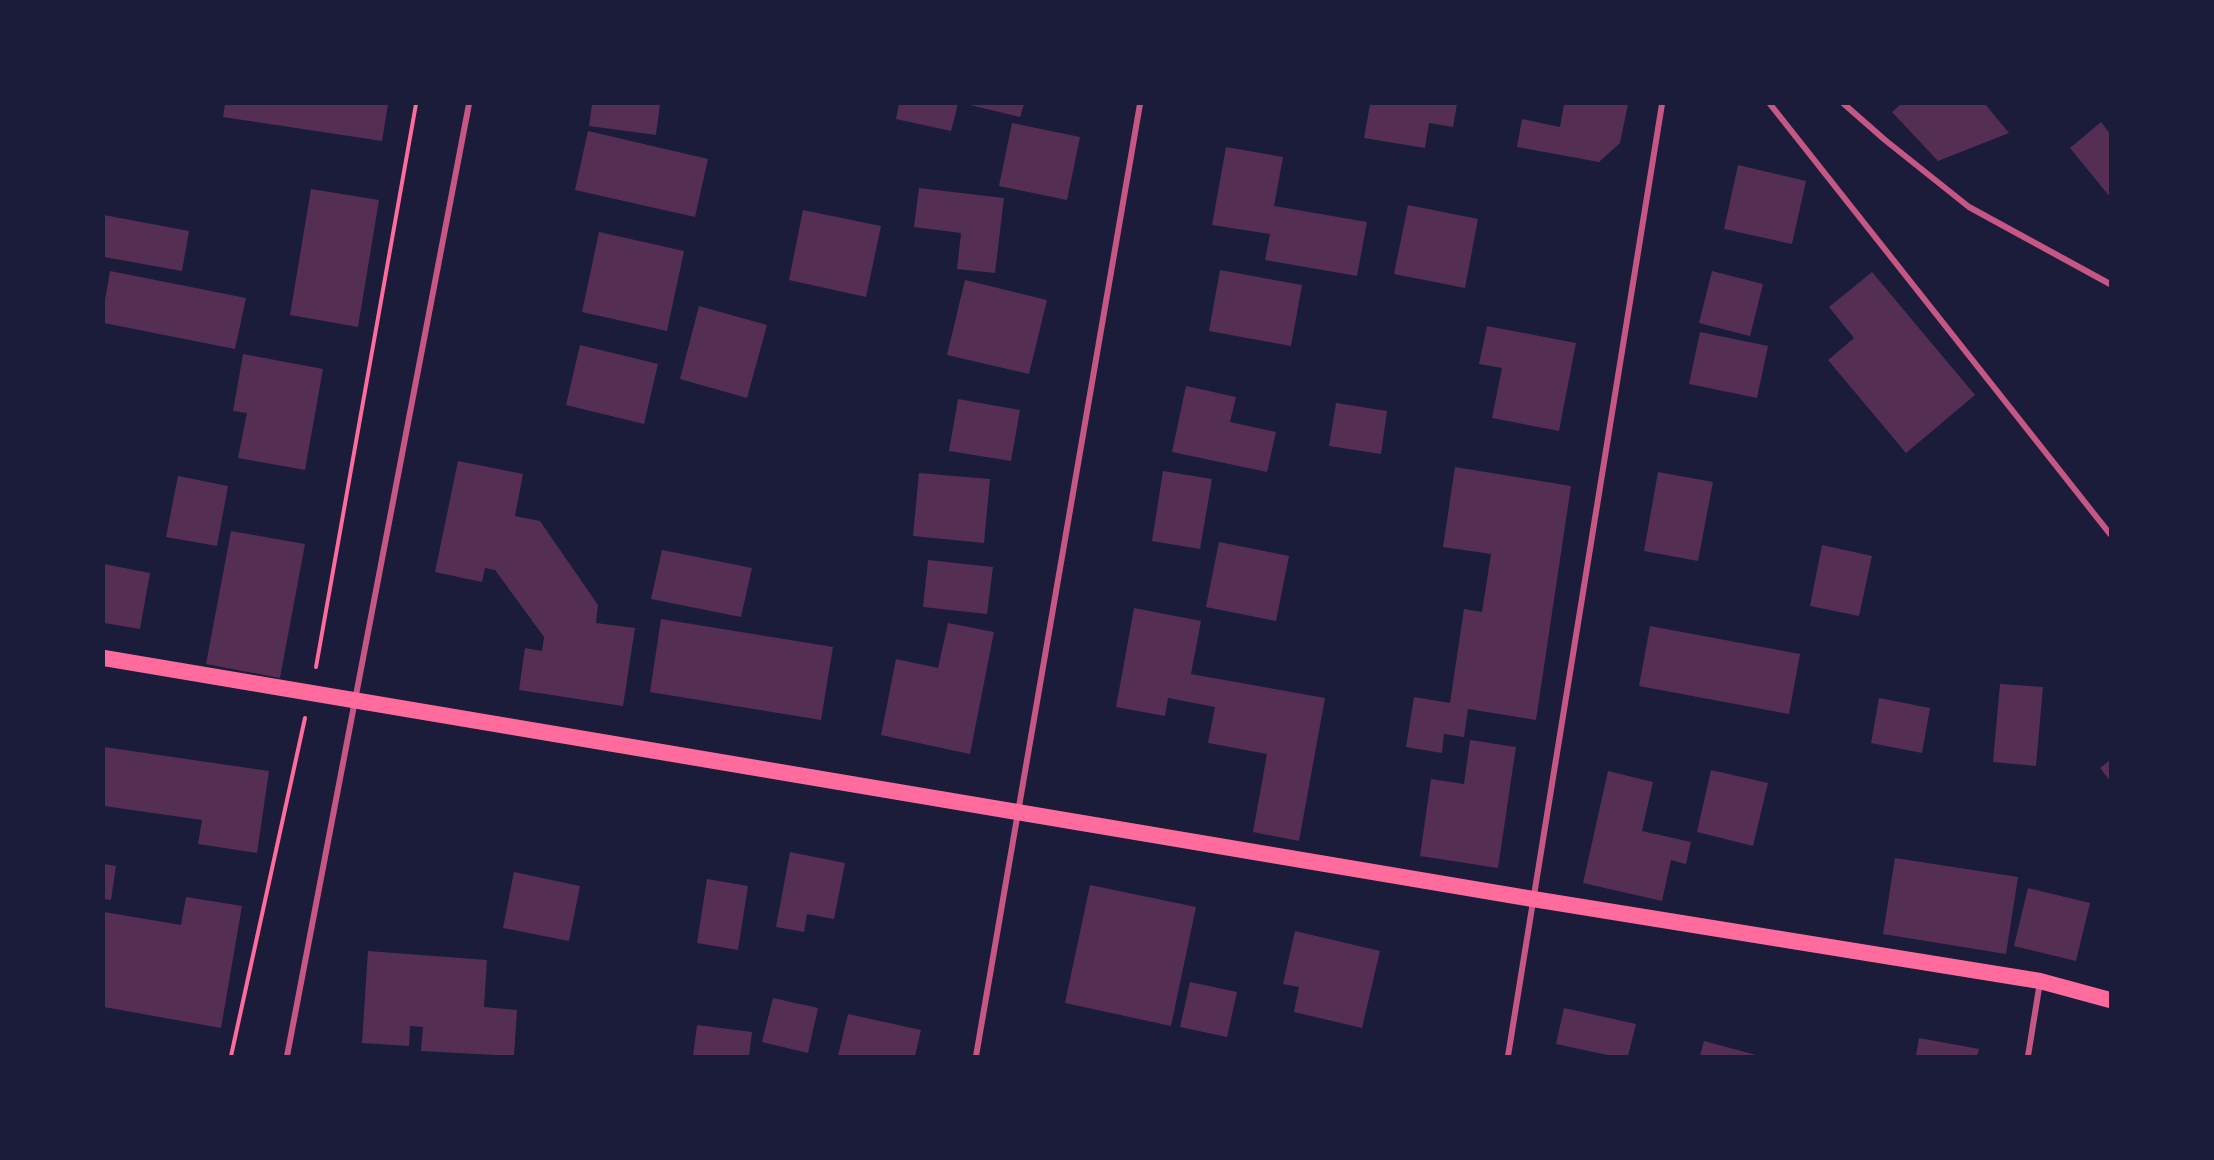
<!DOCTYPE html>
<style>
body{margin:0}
#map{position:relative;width:2214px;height:1160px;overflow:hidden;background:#1b1b3a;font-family:"Open Sans",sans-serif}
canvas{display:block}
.frame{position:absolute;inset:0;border:105px solid #1b1b3a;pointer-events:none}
</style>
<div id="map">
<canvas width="2214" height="1160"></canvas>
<div class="frame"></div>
</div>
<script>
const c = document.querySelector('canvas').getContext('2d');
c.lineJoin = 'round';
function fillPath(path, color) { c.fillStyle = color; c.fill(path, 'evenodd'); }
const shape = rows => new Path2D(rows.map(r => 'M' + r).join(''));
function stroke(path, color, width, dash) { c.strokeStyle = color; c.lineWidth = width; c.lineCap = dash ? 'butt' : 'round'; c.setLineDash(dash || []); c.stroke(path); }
const building = shape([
 [225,104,388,104,382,141,223,117],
 [592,104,660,104,656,135,589,126],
 [899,104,958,104,951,131,896,119],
 [966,104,1024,104,1020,117],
 [1370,104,1457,104,1453,127,1429,123,1425,148,1364,138],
 [1564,104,1628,104,1620,143,1599,162,1517,147,1522,119,1560,127],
 [1901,104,1985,104,2009,133,1938,161,1892,112],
 [2101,122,2110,134,2110,197,2070,148],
 [1012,123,1080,137,1067,200,999,186],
 [588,131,708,159,695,217,575,190],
 [1226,147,1283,157,1274,206,1367,222,1357,276,1265,260,1270,234,1212,225],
 [1738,165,1806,181,1792,244,1724,229],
 [919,188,1004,198,995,273,957,269,961,233,914,227],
 [311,189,379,200,358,327,290,315],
 [1408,205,1478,219,1465,288,1394,274],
 [803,210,881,226,866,297,789,280],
 [104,215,189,231,182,271,104,257],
 [599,232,684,251,667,331,582,312],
 [1220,270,1302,285,1291,346,1209,331],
 [110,271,246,298,235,349,104,323,104,306],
 [1712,271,1763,284,1750,336,1699,323],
 [1872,272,1975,395,1906,453,1828,360,1854,338,1829,307],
 [965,280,1047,300,1029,374,947,355],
 [699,306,767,325,747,398,680,379],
 [1487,326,1576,343,1559,431,1492,418,1502,368,1479,364],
 [1700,332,1768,346,1757,398,1689,384],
 [580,345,658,364,644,424,566,405],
 [243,354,323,369,305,470,238,458,247,413,233,411],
 [1186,386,1236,397,1230,422,1276,432,1267,472,1172,452],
 [958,399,1020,410,1011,461,949,451],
 [1336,403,1387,411,1381,454,1329,446],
 [458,461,523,474,515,516,540,521,598,605,596,623,635,628,623,706,519,690,525,648,542,651,544,637,495,570,485,568,482,582,435,572],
 [1455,467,1571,486,1536,720,1468,709,1464,737,1444,734,1442,753,1406,747,1414,697,1450,703,1464,609,1482,612,1491,554,1443,547],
 [1163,471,1212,479,1200,549,1152,541],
 [1658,472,1713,482,1698,561,1644,551],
 [919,473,990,479,984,543,913,536],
 [178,476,228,486,217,546,166,537],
 [231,531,305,544,280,678,206,664],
 [1219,542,1289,556,1276,621,1206,607],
 [1822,545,1872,556,1859,616,1810,606],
 [662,550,752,568,741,617,651,599],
 [928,560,993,567,987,614,923,607],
 [104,564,150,573,140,629,104,623],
 [1134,608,1201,621,1191,674,1325,698,1299,841,1253,832,1267,754,1208,743,1215,707,1168,698,1165,716,1116,707],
 [661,619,833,647,821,720,650,692],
 [948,623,994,632,970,754,881,735,896,659,938,668],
 [1650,626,1800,654,1789,714,1639,686],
 [2000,684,2043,687,2036,766,1993,762],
 [1879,698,1930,708,1922,753,1871,743],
 [1470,740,1516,747,1498,868,1420,856,1431,779,1464,784],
 [104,747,269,771,257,853,198,844,202,820,104,806],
 [2110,760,2110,781,2100,768],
 [1711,770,1768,783,1753,846,1697,832],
 [1608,771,1653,782,1642,831,1691,842,1686,864,1671,860,1662,901,1583,883],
 [790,852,845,863,834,919,807,914,804,932,776,927],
 [1895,858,2018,877,2006,954,1883,934],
 [104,864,116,866,111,900,104,899],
 [514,872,580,886,569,941,503,928],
 [707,879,748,886,738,950,697,943],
 [1090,885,1196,907,1171,1026,1065,1003],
 [2028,888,2090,903,2076,961,2014,946],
 [186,897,242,906,221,1028,104,1007,104,912,181,925],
 [1295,931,1380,951,1362,1028,1294,1012,1299,987,1283,984],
 [368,951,487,960,484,1007,517,1010,514,1056,421,1051,423,1027,410,1026,409,1046,362,1043],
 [1190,982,1237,992,1227,1037,1180,1027],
 [773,998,818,1008,808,1053,762,1042],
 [1564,1008,1636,1024,1628,1056,1612,1056,1556,1044],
 [848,1014,921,1030,915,1056,838,1056],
 [697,1025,752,1032,749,1056,693,1056],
 [1919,1038,1979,1049,1977,1056,1916,1056],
 [1704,1041,1760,1056,1700,1056]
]);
const path = shape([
 [316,667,416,104],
 [231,1056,305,718]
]);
const minor = shape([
 [1770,104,2110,534],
 [1844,104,1885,140,1969,207,2110,284],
 [287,1056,469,104],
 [976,1056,1140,104],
 [1508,1056,1662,104],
 [2028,1056,2040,982]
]);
const trunk = shape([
 [104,658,1533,899,2040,981,2110,1000]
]);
fillPath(building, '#542f53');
stroke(path, '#ff6b9d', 4);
stroke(minor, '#c65784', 6);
stroke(trunk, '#ff6b9d', 16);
</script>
